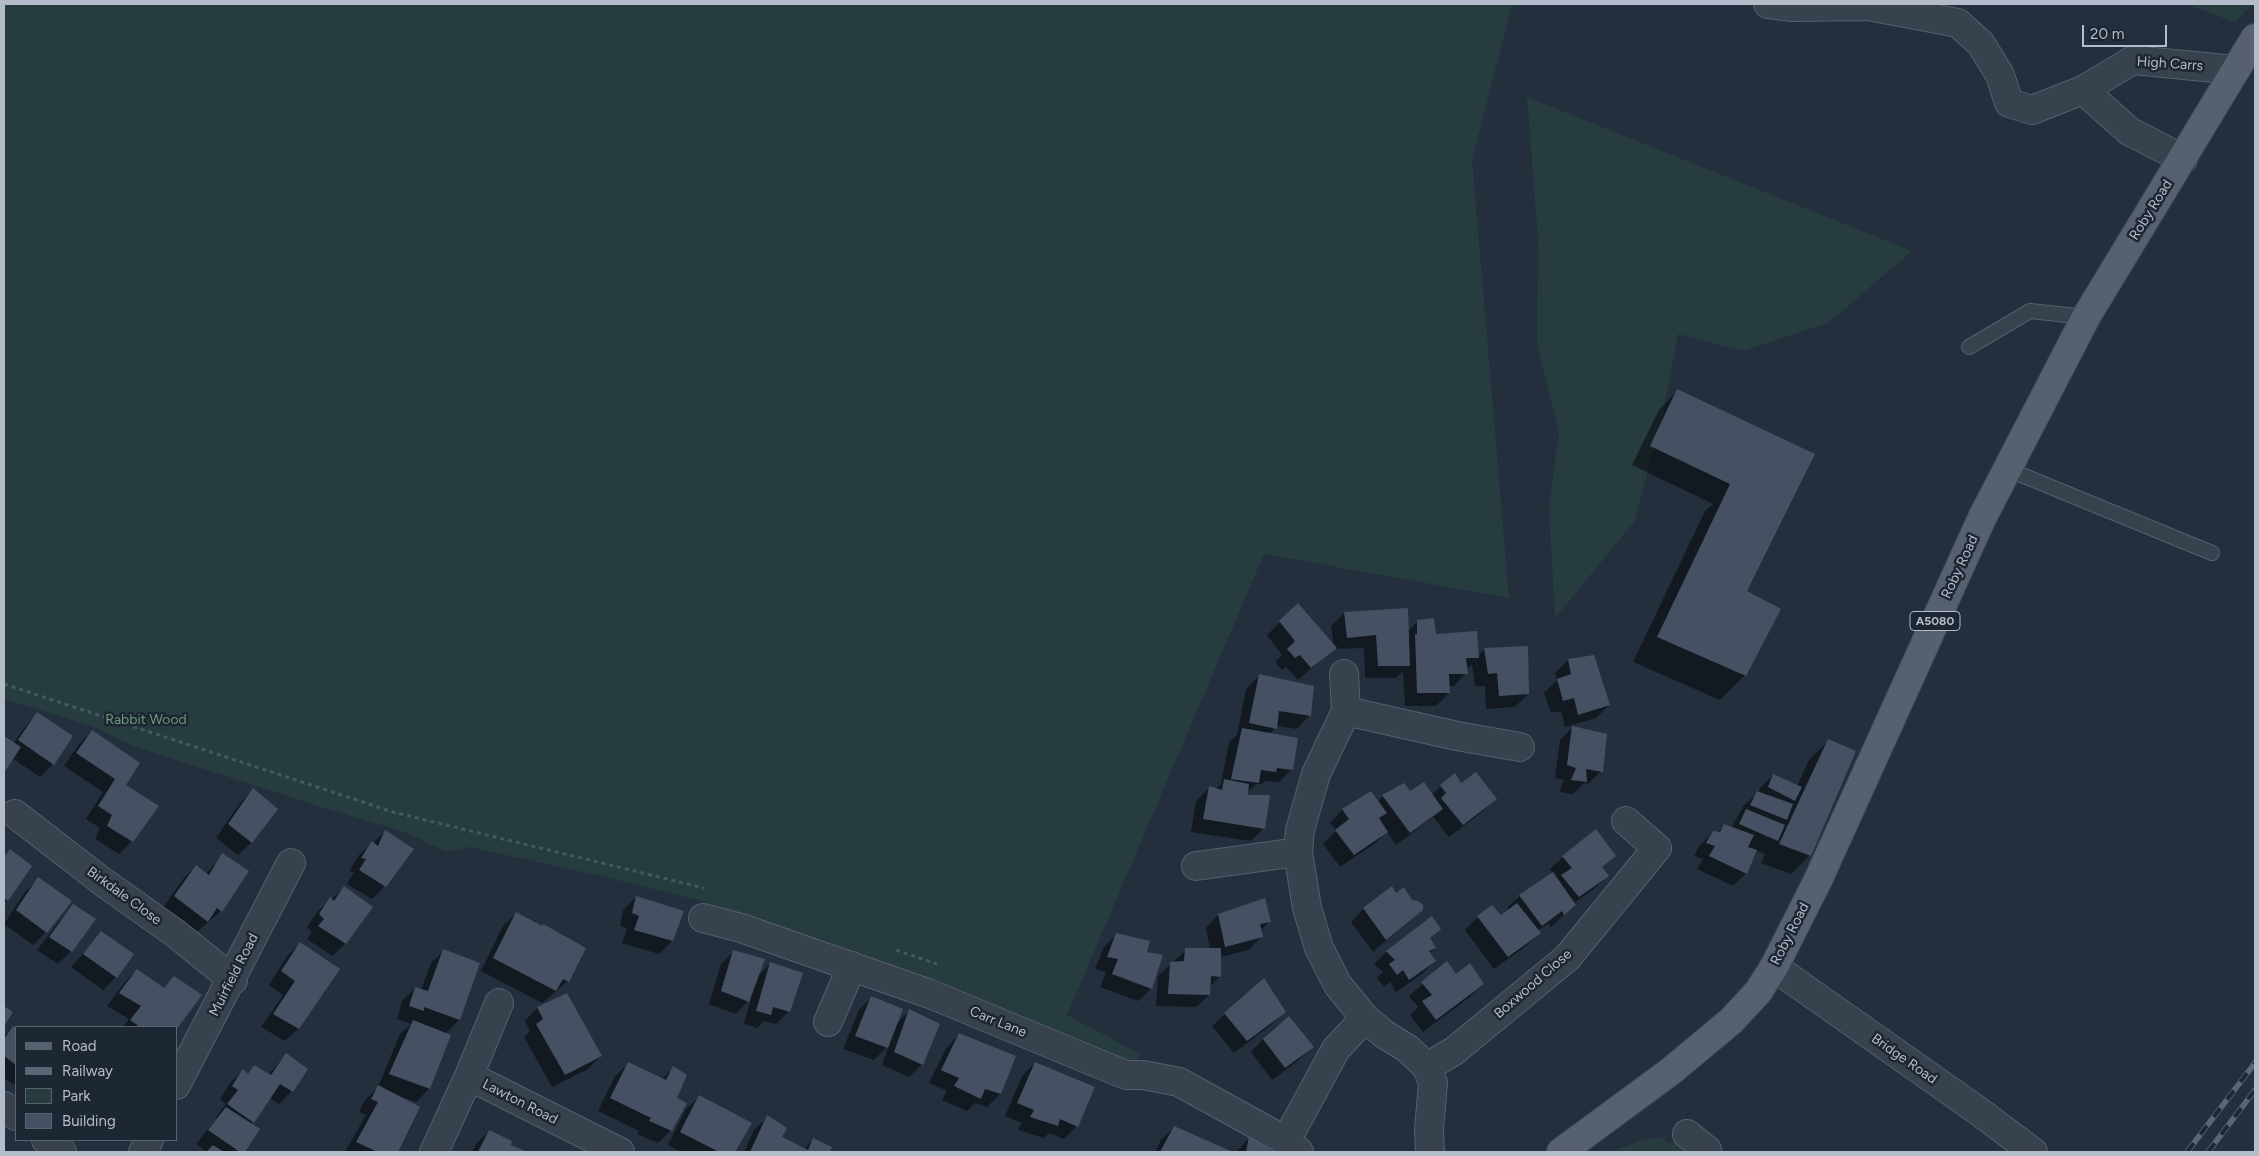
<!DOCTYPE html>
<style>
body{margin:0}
#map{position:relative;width:2259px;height:1156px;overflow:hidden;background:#242f3e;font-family:Figtree,sans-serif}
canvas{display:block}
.frame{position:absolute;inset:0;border:5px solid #b4bcc9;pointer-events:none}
.legend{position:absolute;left:15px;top:1026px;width:162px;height:115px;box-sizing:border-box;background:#1d2633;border:1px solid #59626f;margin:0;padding:6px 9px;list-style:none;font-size:15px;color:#b4bcc9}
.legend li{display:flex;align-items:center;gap:10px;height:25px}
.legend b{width:25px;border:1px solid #59626f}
.scale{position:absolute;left:2082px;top:25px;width:85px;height:22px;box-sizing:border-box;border:2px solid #b4bcc9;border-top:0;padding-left:6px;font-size:15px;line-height:18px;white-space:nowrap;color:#b4bcc9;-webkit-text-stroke:4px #1d2633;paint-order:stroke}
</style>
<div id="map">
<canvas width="2259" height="1156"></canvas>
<div class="frame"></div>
<ul class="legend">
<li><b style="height:6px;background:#56606e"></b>Road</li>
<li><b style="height:6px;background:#5a6575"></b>Railway</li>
<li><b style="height:14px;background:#263c3f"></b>Park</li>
<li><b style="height:14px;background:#455162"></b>Building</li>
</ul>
<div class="scale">20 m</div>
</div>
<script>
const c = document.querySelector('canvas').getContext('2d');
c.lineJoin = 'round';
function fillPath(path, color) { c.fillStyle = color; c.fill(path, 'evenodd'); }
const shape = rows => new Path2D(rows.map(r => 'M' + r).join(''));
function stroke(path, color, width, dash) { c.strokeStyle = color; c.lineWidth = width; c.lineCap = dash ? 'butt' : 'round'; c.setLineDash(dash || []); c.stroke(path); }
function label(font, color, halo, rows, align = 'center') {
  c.font = font + ' Figtree,sans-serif'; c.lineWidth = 5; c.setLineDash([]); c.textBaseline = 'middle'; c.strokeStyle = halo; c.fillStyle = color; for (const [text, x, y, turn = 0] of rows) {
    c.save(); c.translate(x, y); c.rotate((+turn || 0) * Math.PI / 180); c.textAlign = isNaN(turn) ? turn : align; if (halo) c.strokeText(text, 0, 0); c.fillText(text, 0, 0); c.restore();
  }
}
const green = shape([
 [4,4,1512,4,1472,160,1509,598,1264,554,1067,1015,1140,1054,1133,1066,922,978,784,928,701,901,601,876,470,847,446,852,408,833,331,810,136,747,92,726,4,699],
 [2186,4,2253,4,2235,22],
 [1527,97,1912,251,1828,323,1743,351,1678,334,1661,423,1634,522,1555,618,1549,508,1559,432,1537,346,1538,237],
 [1661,1137,1669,1144,1675,1139,1683,1152,1609,1152,1645,1140]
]);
const shadow = shape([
 [1678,390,1813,455,1746,592,1745,675,1720,700,1633,662,1705,511,1713,504,1632,465,1659,410],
 [1344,613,1408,631,1418,621,1435,635,1478,656,1484,649,1528,694,1515,707,1486,709,1485,686,1475,686,1472,664,1466,670,1466,673,1454,686,1449,686,1449,693,1436,706,1405,706,1403,671,1396,678,1365,678,1364,648,1334,649,1298,680,1286,667,1282,670,1275,662,1282,655,1267,635,1280,622,1334,647,1331,626],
 [1568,660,1609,705,1596,718,1565,727,1561,711,1551,713,1544,693,1557,680,1555,673],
 [1259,676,1313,687,1309,716,1297,729,1276,726,1270,734,1292,769,1279,782,1266,781,1262,784,1256,784,1247,793,1264,828,1251,841,1191,832,1196,801,1209,788,1215,790,1221,784,1229,742,1237,735,1246,689],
 [37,714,71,736,53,764,40,777,12,758,4,770,4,738,13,744,25,727],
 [1572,728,1601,771,1588,784,1584,783,1573,794,1559,792,1564,780,1555,778,1560,740],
 [92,731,124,785,132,841,119,854,95,839,100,828,86,819,103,792,64,766,79,744],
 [1828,741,1810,855,1791,874,1761,863,1765,854,1755,850,1746,873,1733,886,1697,869,1703,859,1694,856,1700,845,1713,832,1717,833,1725,825,1731,828,1744,805,1759,792,1760,788,1773,775,1797,786,1809,760],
 [1455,775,1461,785,1495,799,1482,812,1449,837,1433,817,1396,845,1387,832,1374,844,1340,867,1323,844,1336,831,1330,823,1342,810,1371,793,1377,802,1383,796,1409,793,1431,795],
 [253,790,276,809,251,843,238,855,216,838,240,803],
 [385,832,385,886,372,899,347,884,354,872,349,871,359,855],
 [10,851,7,900,4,904,4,857],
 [222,855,221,911,194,934,162,909,183,879,196,866,206,874],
 [1614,856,1601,868,1607,876,1594,889,1574,903,1575,904,1551,927,1549,923,1537,931,1539,933,1526,946,1494,969,1465,930,1478,917,1500,917,1509,911,1507,908,1520,896,1553,873,1550,869,1563,857],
 [38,879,46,932,33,945,4,924,25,892],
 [344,888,371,907,345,944,332,956,307,939,312,932,307,927,318,911],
 [1392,888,1396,895,1422,910,1373,952,1351,922,1363,909],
 [636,897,672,941,659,954,622,943,627,929,620,926,623,910],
 [74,906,71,951,58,964,37,950,61,919],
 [516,913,568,981,542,1003,481,971,503,926],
 [1218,915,1270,921,1260,931,1261,937,1249,950,1220,957,1220,976,1209,987,1209,995,1196,1007,1156,1006,1158,976,1186,950,1210,949,1206,928],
 [1440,929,1429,939,1435,948,1429,953,1435,961,1422,974,1396,992,1390,982,1384,987,1377,978,1383,972,1374,964,1387,951],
 [101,933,133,954,116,977,103,990,71,967],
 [1117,934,1146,953,1162,956,1151,989,1138,1001,1100,987,1106,972,1095,969,1104,947],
 [300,944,338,969,298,1029,285,1041,261,1027,283,995,269,985,287,956],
 [444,950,479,963,459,1020,445,1034,449,1035,429,1089,416,1102,397,1095,397,1096,418,1107,397,1152,345,1152,366,1115,359,1112,365,1100,378,1087,400,1034,411,1024,397,1019,402,1001,415,988,421,990,431,963],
 [734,951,757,977,770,964,789,1011,776,1024,764,1021,757,1028,744,1024,751,998,736,1014,709,1004,721,964],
 [1447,963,1456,976,1483,984,1470,997,1423,1032,1410,1015,1418,1007,1409,996],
 [137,970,163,989,174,978,176,1027,123,1027,129,1019,107,1006,124,983],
 [1263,980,1285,1011,1272,1024,1234,1053,1212,1026],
 [872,997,895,1025,909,1011,922,1064,909,1077,882,1065,889,1045,874,1060,843,1049,859,1010],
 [537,1008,601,1056,588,1069,552,1087,524,1037,530,1031,525,1021],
 [13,1027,16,1030,16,1086,4,1078,4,1036],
 [960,1034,1014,1056,1000,1094,987,1107,975,1103,967,1111,942,1100,947,1091,929,1083,947,1047],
 [1263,1039,1312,1047,1299,1060,1272,1080,1251,1052],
 [286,1055,292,1091,279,1104,270,1098,251,1125,259,1130,244,1152,207,1152,196,1144,217,1118,216,1117,226,1104,220,1099,230,1083,243,1071,247,1075,255,1067,268,1075],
 [1035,1063,1077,1126,1064,1139,1049,1133,1044,1138,1018,1130,1022,1123,1005,1116,1022,1076],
 [628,1064,662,1079,673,1068,676,1098,671,1130,658,1143,637,1134,639,1131,598,1111,615,1076],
 [699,1097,750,1123,734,1152,681,1152,668,1145,686,1109],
 [767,1117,780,1138,804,1149,814,1139,831,1147,828,1152,744,1152,754,1130],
 [1174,1127,1230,1152,1155,1152,1161,1140],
 [489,1131,509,1146,524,1152,472,1152,476,1144],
 [1250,1137,1271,1152,1236,1152]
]);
const building = shape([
 [1677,389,1815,454,1747,591,1781,609,1746,676,1657,637,1730,484,1650,446],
 [1298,603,1337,648,1311,668,1300,655,1295,658,1287,649,1295,641,1279,621],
 [1408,608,1410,666,1378,666,1376,635,1347,638,1344,612],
 [1434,618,1436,634,1477,631,1479,658,1466,658,1468,674,1449,674,1450,693,1417,693,1415,634,1417,634,1417,620],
 [1528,646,1529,694,1499,696,1497,673,1488,674,1484,648],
 [1594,655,1610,705,1578,715,1574,698,1563,701,1557,679,1571,674,1568,659],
 [1259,674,1314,686,1311,716,1279,711,1277,729,1249,723],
 [37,712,73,736,54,765,18,740],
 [1572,726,1607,734,1603,772,1586,769,1587,782,1571,780,1576,768,1567,765],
 [1242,728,1298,738,1293,770,1277,768,1276,772,1261,770,1259,783,1231,779],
 [92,730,140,763,126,785,159,806,133,842,107,826,112,815,98,806,115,779,76,753],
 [4,736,21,747,4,773],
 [1828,739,1856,751,1811,856,1779,844],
 [1476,772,1497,799,1463,825,1441,798,1446,793,1440,785,1455,773,1461,783],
 [1773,774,1802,787,1795,801,1768,787],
 [1224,779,1249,784,1248,795,1270,795,1265,829,1203,819,1209,786,1222,790],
 [1424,782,1443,809,1410,833,1382,795,1404,783,1410,791],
 [253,788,278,809,252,843,228,824],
 [1371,791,1387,813,1379,818,1388,832,1354,855,1335,830,1349,819,1342,809],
 [1757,791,1793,804,1787,820,1750,805],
 [1746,809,1785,825,1778,841,1739,824],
 [1724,824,1754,835,1748,847,1757,850,1747,874,1709,856,1715,846,1706,843,1713,831,1720,832],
 [1596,829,1616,856,1602,867,1609,876,1579,897,1561,875,1572,868,1562,856],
 [385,830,414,849,386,887,359,870,366,859,361,858,372,841,378,846],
 [10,849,32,866,8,901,4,898,4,857],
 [222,853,249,871,222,912,217,908,208,922,174,896,196,865,209,875],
 [1553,872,1576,905,1564,915,1562,911,1542,926,1519,895],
 [38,877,72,901,47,933,16,910],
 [344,886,373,907,346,944,318,926,324,919,319,914,330,897,334,901],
 [1392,886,1396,893,1404,887,1412,900,1418,901,1423,905,1423,910,1386,940,1363,908],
 [636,896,684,911,673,941,634,930,639,916,632,913],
 [1265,898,1271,922,1260,924,1263,937,1225,947,1218,914],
 [1517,903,1541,933,1508,957,1477,916,1492,905,1501,915],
 [73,904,96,919,72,952,49,937],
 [516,912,542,926,543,924,586,948,569,982,563,979,556,991,493,958],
 [1432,916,1441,929,1430,938,1436,948,1429,951,1436,961,1409,980,1403,970,1397,975,1389,964,1395,960,1386,951],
 [101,931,134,954,117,978,83,954],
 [1116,933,1150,941,1147,952,1163,955,1152,989,1112,974,1118,959,1107,957],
 [300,942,340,969,299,1029,273,1014,295,981,281,971],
 [1185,948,1221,948,1221,977,1211,976,1210,995,1168,994,1170,962,1184,961],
 [443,949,480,963,460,1020,424,1007,424,1011,409,1006,415,987,428,991],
 [733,950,765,959,749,1002,721,991],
 [1447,961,1456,974,1470,963,1484,984,1436,1020,1422,1001,1432,995,1421,982],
 [770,962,803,973,790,1012,773,1007,771,1015,756,1011],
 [137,969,164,988,174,976,202,995,176,1030,176,1027,140,1027,130,1020,141,1006,119,993],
 [1264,978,1286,1012,1247,1041,1224,1013],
 [567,993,602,1056,565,1075,536,1024,543,1019,537,1007],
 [871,996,903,1009,888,1048,855,1036],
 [4,1006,13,1012,4,1026],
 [909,1009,940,1024,923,1065,894,1052],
 [1289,1016,1314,1047,1285,1068,1263,1039],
 [413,1020,451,1035,430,1089,389,1074],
 [13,1026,16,1028,16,1065,4,1056,4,1039],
 [959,1033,1016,1056,1001,1094,985,1089,981,1099,954,1086,959,1078,941,1070],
 [286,1053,308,1069,293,1092,280,1084,254,1123,227,1104,238,1090,232,1086,243,1069,248,1074,254,1065,271,1075],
 [628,1062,666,1080,673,1066,687,1075,677,1098,687,1103,672,1131,649,1121,651,1118,610,1098],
 [1035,1062,1095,1087,1078,1127,1060,1119,1058,1126,1030,1117,1034,1110,1017,1103],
 [378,1085,420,1107,398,1152,378,1152,356,1142,378,1102,371,1099],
 [699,1095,752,1123,735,1152,719,1152,680,1132],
 [226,1107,260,1129,245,1152,240,1152,208,1130],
 [767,1115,787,1128,782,1137,808,1150,813,1138,832,1147,830,1152,750,1152],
 [1174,1126,1233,1152,1160,1152],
 [489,1130,512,1141,511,1145,527,1152,478,1152],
 [1249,1136,1273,1152,1246,1152],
 [213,1145,224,1152,206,1152]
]);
const path = shape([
 [4,684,393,812,704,888],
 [896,950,937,964]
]);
const service = shape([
 [1969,347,2030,311,2086,317],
 [2007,469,2212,553]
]);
const minor = shape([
 [1768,4,1793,7,1868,6,1958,23,1981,44,2000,75,2009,103,2032,110,2083,90,2133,60,2235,70],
 [2083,90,2129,131,2183,159],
 [1344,674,1346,711,1316,774,1300,830,1298,852,1307,908,1319,948,1338,985,1365,1018,1384,1034,1408,1049,1427,1067,1433,1083,1429,1129,1430,1152],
 [1346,711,1457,736,1520,747],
 [15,814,103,882,175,933,233,980],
 [1196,866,1298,852],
 [703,918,741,928,930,994,1126,1075,1143,1075,1179,1082,1286,1141,1299,1152],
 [828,1022,852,966],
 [1427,1067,1454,1051,1567,958,1657,848,1626,821],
 [469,1076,499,1003],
 [176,1085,291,863],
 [4,1106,16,1116],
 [1687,1134,1707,1150,1706,1152],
 [46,1140,62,1152],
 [1286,1141,1336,1049,1365,1018],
 [143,1152,149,1140],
 [434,1152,469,1076,620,1152]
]);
const tertiary = shape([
 [1774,967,1977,1110,2033,1152]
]);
const primary = shape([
 [1561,1152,1671,1071,1731,1021,1758,992,1774,967,1818,880,1982,518,2086,317,2255,38]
]);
const rail = shape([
 [2187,1152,2255,1063],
 [2208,1152,2255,1090]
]);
const shields = [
 [1935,621,50]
];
const shieldNames = [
 ["A5080",1935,621]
];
const streetNames = [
 ["High Carrs",2170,64,4],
 ["Roby Road",2151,210,-58],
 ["Roby Road",1960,567,-65],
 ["Birkdale Close",124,896,36],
 ["Roby Road",1790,934,-63],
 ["Muirfield Road",234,975,-63],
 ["Boxwood Close",1533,984,-41],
 ["Carr Lane",998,1022,22],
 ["Bridge Road",1904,1059,35],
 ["Lawton Road",520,1102,27]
];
const parkNames = [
 ["Rabbit Wood",146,720]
];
fillPath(green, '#263c3f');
fillPath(shadow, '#0007');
fillPath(building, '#455162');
stroke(service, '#565f6c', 16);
stroke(minor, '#565f6c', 30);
stroke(tertiary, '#565f6c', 30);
stroke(primary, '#414a57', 30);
stroke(path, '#44595c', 3, [4, 4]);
stroke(service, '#38414e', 14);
stroke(minor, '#38414e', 28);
stroke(tertiary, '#38414e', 28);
stroke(primary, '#56606e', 28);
stroke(rail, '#5a6575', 5.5);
stroke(rail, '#1d2633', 4, [11]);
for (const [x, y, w] of shields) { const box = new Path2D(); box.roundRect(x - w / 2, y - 9.5, w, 19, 4); c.fillStyle = '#1d2633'; c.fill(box); stroke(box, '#b4bcc9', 1); }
label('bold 12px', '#b4bcc9', null, shieldNames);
label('14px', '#b4bcc9', '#1d2633', streetNames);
label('14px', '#6b9a76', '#1d2633', parkNames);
</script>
